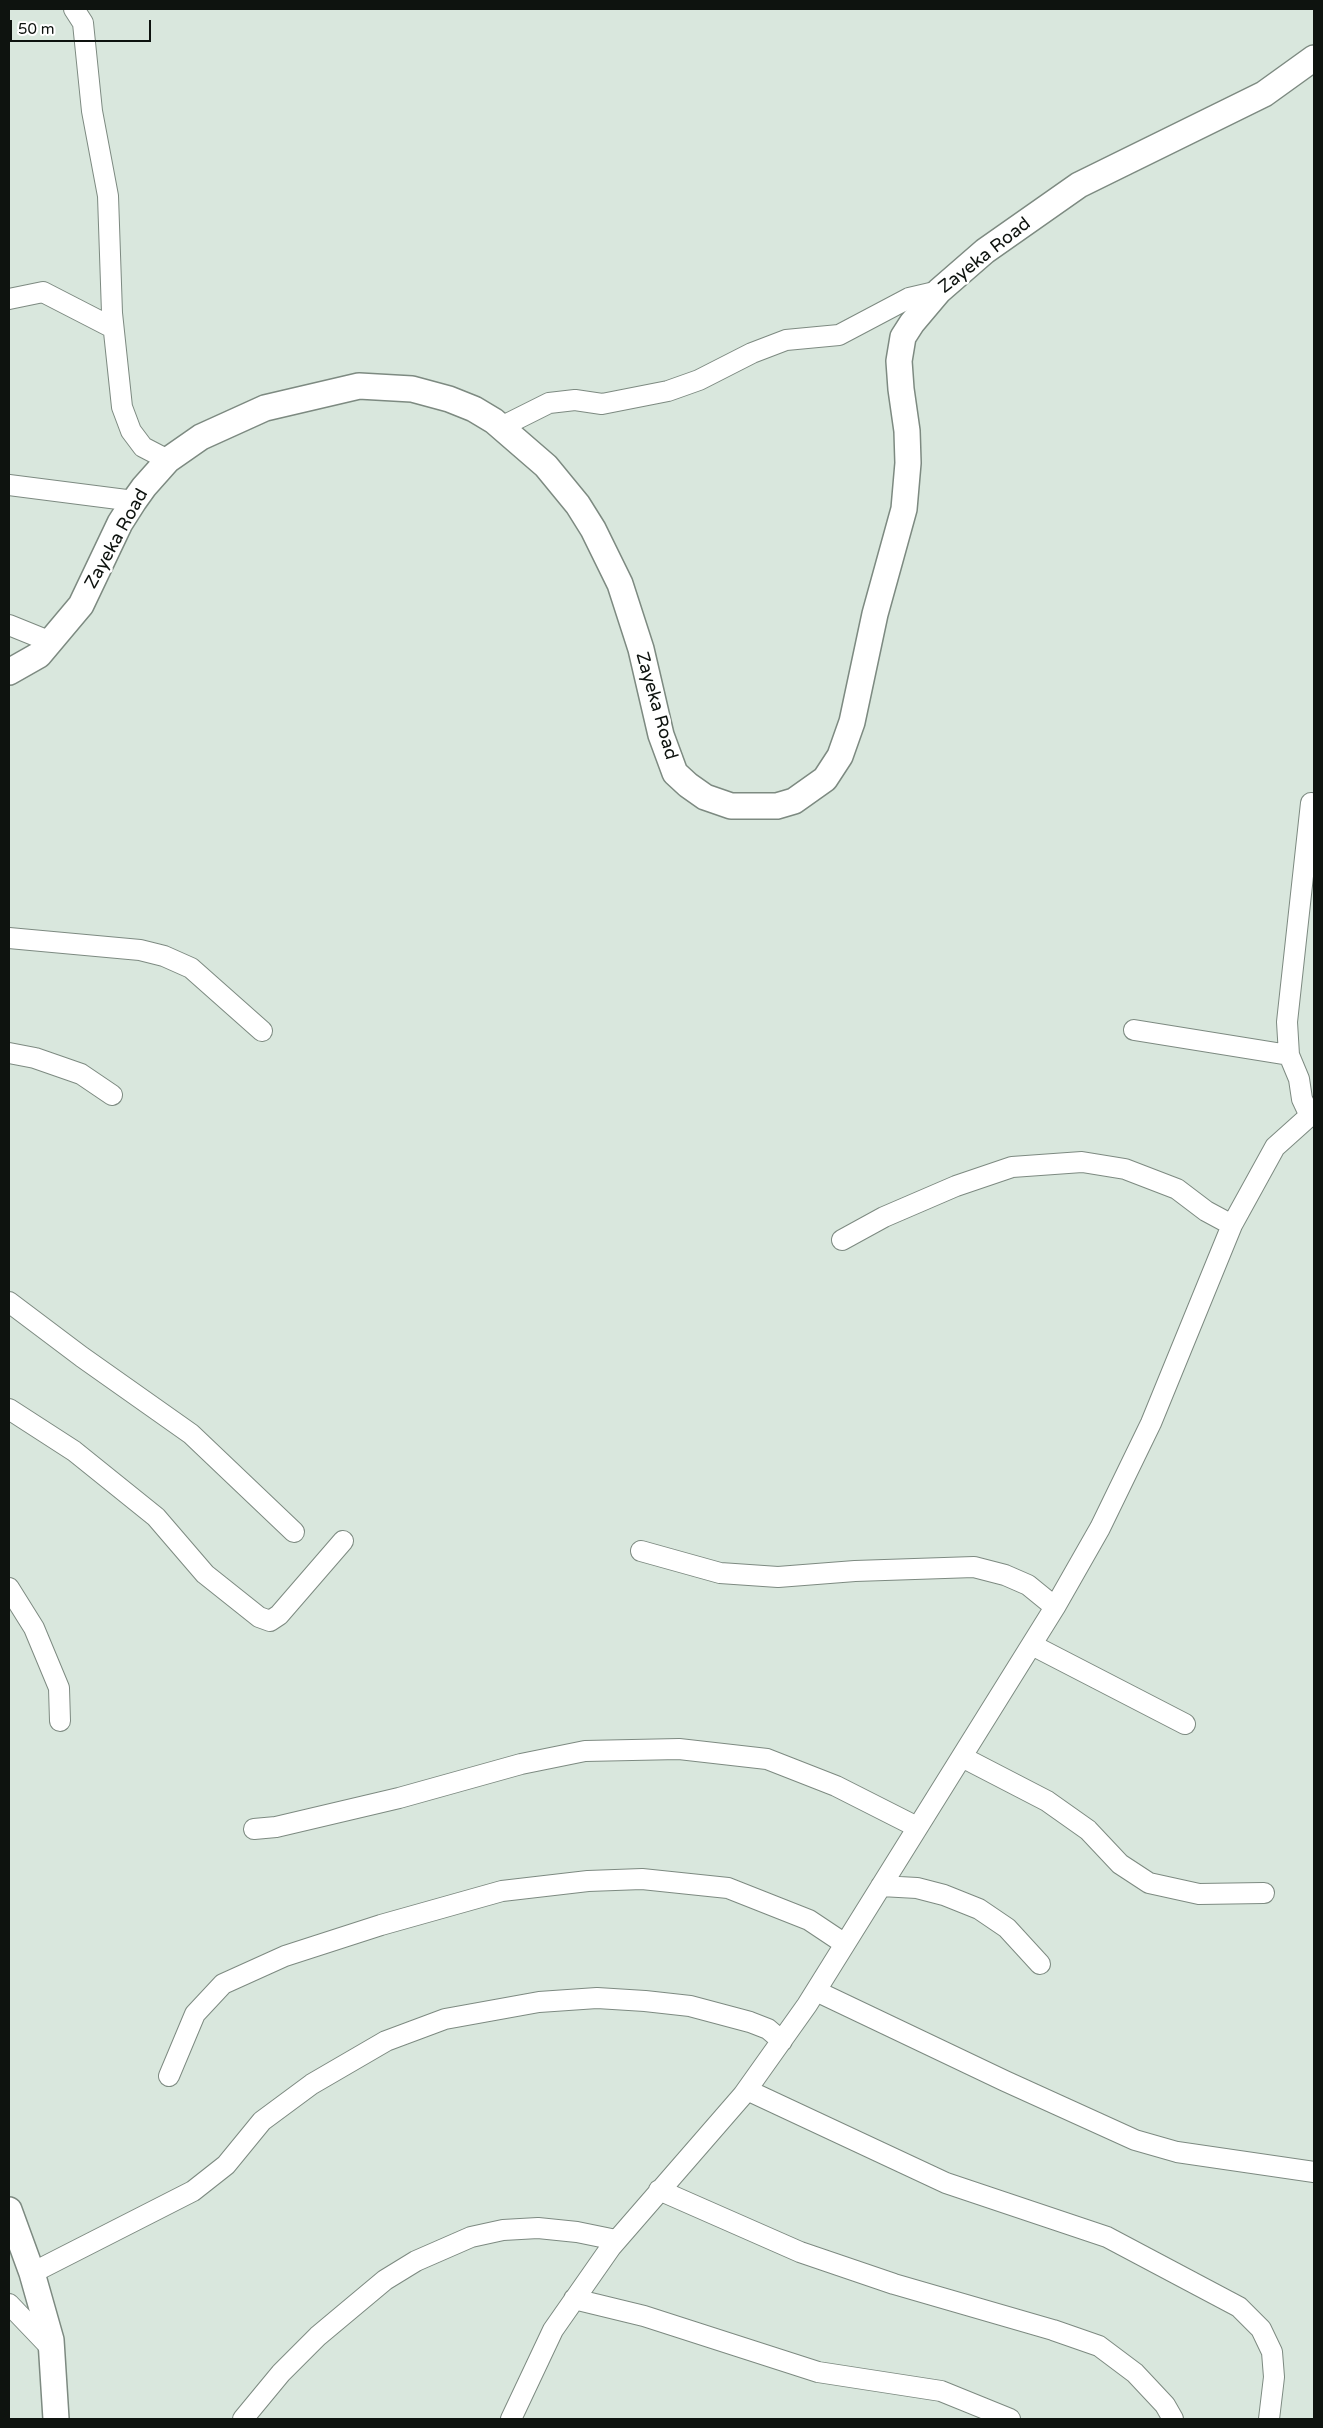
<!DOCTYPE html>
<style>
body{margin:0}
#map{position:relative;width:1323px;height:2428px;overflow:hidden;background:#d9e7dd;font-family:"Varela Round",sans-serif}
canvas{display:block}
.frame{position:absolute;inset:0;border:10px solid #0e130f;pointer-events:none}
.scale{position:absolute;left:10px;top:20px;width:141px;height:22px;box-sizing:border-box;border:2px solid #0e130f;border-top:0;padding-left:6px;font-size:15px;line-height:18px;white-space:nowrap;color:#0e130f;-webkit-text-stroke:4px #fff;paint-order:stroke}
</style>
<div id="map">
<canvas width="1323" height="2428"></canvas>
<div class="frame"></div>
<div class="scale">50 m</div>
</div>
<script>
const c = document.querySelector('canvas').getContext('2d');
c.lineJoin = 'round';
const shape = rows => new Path2D(rows.map(r => 'M' + r).join(''));
function stroke(path, color, width, dash) { c.strokeStyle = color; c.lineWidth = width; c.lineCap = dash ? 'butt' : 'round'; c.setLineDash(dash || []); c.stroke(path); }
function label(font, color, halo, rows, align = 'center') {
  c.font = font + ' "Varela Round",sans-serif'; c.lineWidth = 5; c.setLineDash([]); c.textBaseline = 'middle'; c.strokeStyle = halo; c.fillStyle = color; for (const [text, x, y, turn = 0] of rows) {
    c.save(); c.translate(x, y); c.rotate((+turn || 0) * Math.PI / 180); c.textAlign = isNaN(turn) ? turn : align; if (halo) c.strokeText(text, 0, 0); c.fillText(text, 0, 0); c.restore();
  }
}
const minor = shape([
 [74,9,83,23,92,111,108,196,112,313,122,407,131,431,143,447,168,460],
 [9,299,43,292,113,328],
 [501,427,549,403,575,400,602,404,668,391,699,380,752,353,786,340,839,335,909,298,939,291],
 [9,485,134,501],
 [9,625,51,642],
 [9,938,140,950,164,956,191,968,262,1031],
 [1134,1030,1289,1055],
 [9,1053,35,1058,81,1074,112,1095],
 [1310,1116,1302,1099,1299,1079,1289,1055,1287,1022,1311,803],
 [842,1240,884,1217,956,1186,1012,1167,1082,1162,1125,1169,1177,1189,1206,1211,1232,1225],
 [9,1302,82,1357,191,1434,294,1532],
 [9,1409,74,1451,156,1517,205,1574,259,1617,270,1621,279,1615,343,1541],
 [641,1551,720,1573,778,1577,855,1571,974,1567,1005,1575,1028,1585,1055,1607],
 [9,1588,34,1628,59,1688,60,1721],
 [1032,1645,1185,1724],
 [962,1757,1047,1801,1088,1830,1120,1864,1149,1883,1199,1894,1264,1893],
 [254,1829,276,1827,399,1798,521,1764,585,1751,679,1749,767,1759,836,1786,917,1827],
 [881,1886,917,1888,944,1895,979,1909,1007,1928,1040,1964],
 [816,1991,1005,2081,1135,2140,1177,2152,1314,2172],
 [169,2076,195,2014,223,1984,285,1956,381,1925,502,1891,588,1881,642,1879,728,1888,809,1920,845,1944],
 [747,2090,946,2183,1107,2237,1239,2307,1261,2329,1272,2352,1274,2377,1269,2419],
 [659,2190,800,2252,894,2284,1053,2330,1099,2346,1135,2373,1165,2405,1173,2419],
 [32,2273,193,2191,226,2165,262,2121,312,2084,386,2041,445,2019,539,2002,597,1998,645,2001,690,2006,750,2022,768,2029,782,2041],
 [574,2299,644,2316,818,2372,941,2391,1010,2419],
 [9,2304,52,2349],
 [243,2419,281,2373,318,2336,385,2280,416,2261,471,2237,503,2230,538,2228,577,2232,616,2240],
 [511,2419,553,2330,611,2247,743,2095,807,2005,1055,1607,1100,1528,1151,1423,1232,1225,1275,1147,1314,1112]
]);
const tertiary = shape([
 [9,672,39,655,81,605,120,523,134,501,144,487,168,460,201,437,265,408,359,386,412,389,449,399,474,409,494,421,546,466,578,505,593,529,620,584,641,649,661,735,675,773,688,785,705,797,731,806,777,806,794,801,825,779,840,756,852,722,875,614,904,509,908,463,907,431,901,389,899,361,903,337,912,323,939,291,985,251,1079,185,1264,94,1314,58],
 [9,2210,32,2273,51,2340,56,2419]
]);
const streetNames = [
 ["Zayeka Road",985,256,-38],
 ["Zayeka Road",117,539,-61],
 ["Zayeka Road",656,706,74]
];
stroke(minor, '#7d8a81', 22);
stroke(tertiary, '#7d8a81', 28);
stroke(minor, '#fff', 20);
stroke(tertiary, '#fff', 25);
label('18px', '#0e130f', '#fff', streetNames);
</script>
